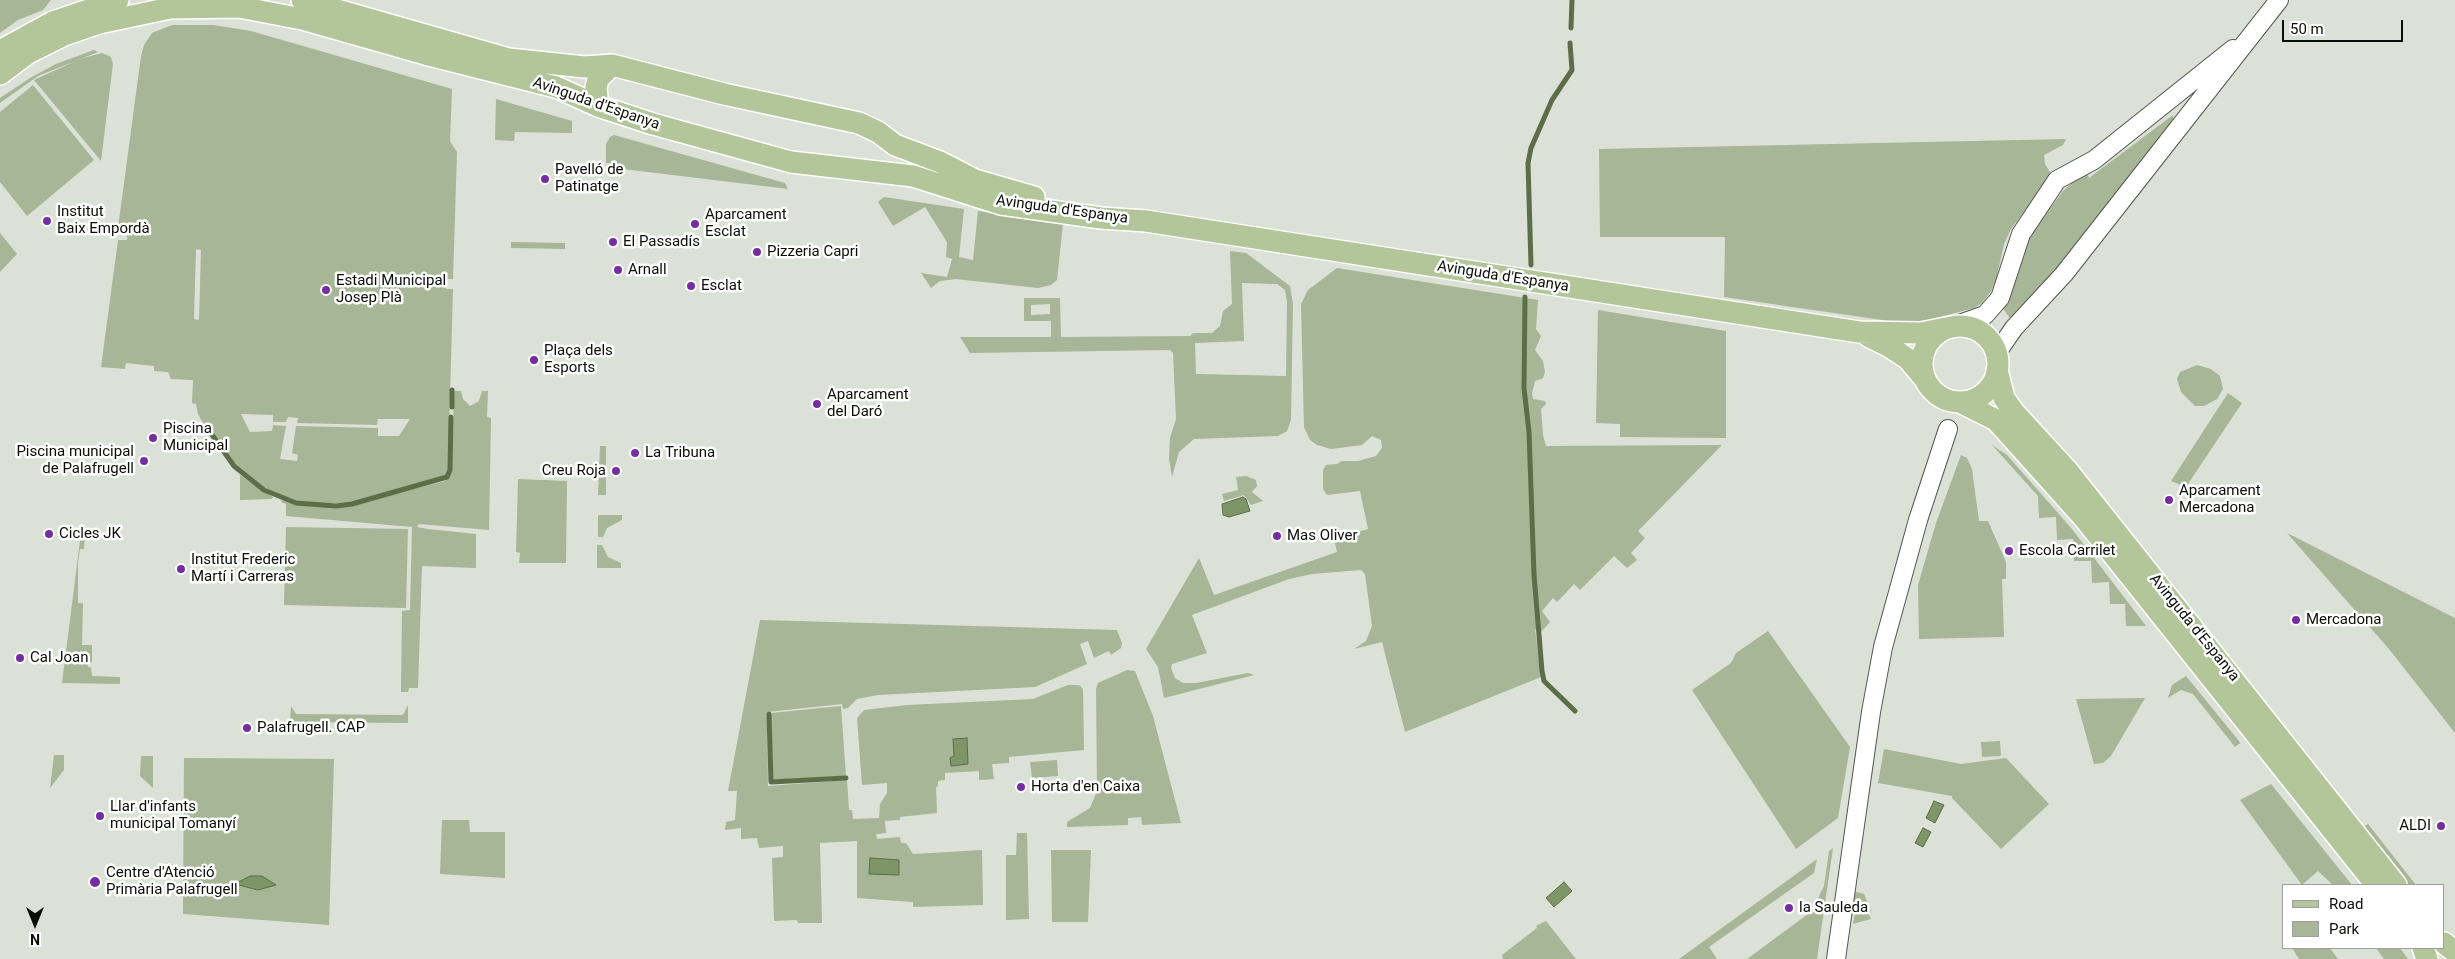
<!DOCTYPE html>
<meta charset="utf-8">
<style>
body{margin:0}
#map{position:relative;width:2455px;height:959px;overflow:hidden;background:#dbe1d6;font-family:Roboto,sans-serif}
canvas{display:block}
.legend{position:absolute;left:2282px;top:884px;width:162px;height:65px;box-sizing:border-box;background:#fff;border:1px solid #9d9e9d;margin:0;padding:6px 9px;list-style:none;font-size:15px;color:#0b0d09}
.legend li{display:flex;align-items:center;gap:10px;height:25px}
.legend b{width:25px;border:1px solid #9d9e9d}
.north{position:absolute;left:10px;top:899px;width:50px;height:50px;-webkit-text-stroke:4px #fff;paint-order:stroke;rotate:180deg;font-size:14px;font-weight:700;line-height:20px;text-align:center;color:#0b0d09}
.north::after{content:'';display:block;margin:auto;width:18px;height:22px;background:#0b0d09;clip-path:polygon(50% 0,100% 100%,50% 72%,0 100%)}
.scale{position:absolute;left:2282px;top:20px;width:121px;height:22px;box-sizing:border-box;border:2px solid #0b0d09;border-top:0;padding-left:6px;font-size:15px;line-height:18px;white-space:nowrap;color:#0b0d09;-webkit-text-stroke:4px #fff;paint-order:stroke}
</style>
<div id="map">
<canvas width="2455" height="959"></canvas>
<ul class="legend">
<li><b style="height:6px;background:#b2c69a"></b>Road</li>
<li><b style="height:14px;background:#a6b697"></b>Park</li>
</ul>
<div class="north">N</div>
<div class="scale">50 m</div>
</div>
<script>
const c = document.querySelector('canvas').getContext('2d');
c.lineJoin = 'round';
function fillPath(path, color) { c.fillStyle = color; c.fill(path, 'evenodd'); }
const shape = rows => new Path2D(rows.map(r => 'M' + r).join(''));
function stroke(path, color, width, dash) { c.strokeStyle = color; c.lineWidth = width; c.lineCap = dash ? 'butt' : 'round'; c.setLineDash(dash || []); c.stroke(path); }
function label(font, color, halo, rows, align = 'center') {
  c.font = font + ' Roboto,sans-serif'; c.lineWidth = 5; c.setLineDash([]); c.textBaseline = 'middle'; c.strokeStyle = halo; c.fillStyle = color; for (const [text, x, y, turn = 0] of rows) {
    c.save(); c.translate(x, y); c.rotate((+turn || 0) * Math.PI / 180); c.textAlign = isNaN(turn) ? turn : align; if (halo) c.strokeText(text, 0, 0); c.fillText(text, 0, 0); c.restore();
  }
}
const green = shape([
 [0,0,51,0,43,10,18,20,0,33],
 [172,25,213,25,251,31,452,89,450,141,457,152,453,279,446,279,446,289,453,289,448,469,445,477,347,503,314,504,292,500,264,487,231,460,210,429,207,430,198,414,196,404,192,403,193,380,171,379,168,372,154,371,154,366,126,363,125,369,101,367,118,240,127,240,127,229,118,228,141,56,144,45,152,33],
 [196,249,201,250,199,320,194,319],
 [241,414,273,415,273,422,286,422,288,417,298,418,297,423,377,425,378,419,410,419,399,436,378,436,378,428,296,426,292,453,298,455,297,461,280,459,286,426,273,425,272,431,250,432],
 [94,50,98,52,38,76,0,103,0,98,30,78,56,64],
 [102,53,111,57,113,64,101,161,34,80,80,59],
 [33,85,94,160,27,216,0,182,0,112],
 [496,99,572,121,572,133,515,132,514,141,495,140],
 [2173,115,2173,121,2056,270,2010,318,2001,306,2017,261,2030,236,2063,191,2071,184,2070,180,2087,173,2089,178],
 [614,135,785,183,788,189,623,169,623,165,606,163,606,144,610,137],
 [2066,139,2063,145,2044,155,2045,164,2050,172,2050,177,2011,229,2004,244,1996,280,1991,291,1982,303,1974,308,1925,321,1889,321,1724,297,1725,237,1600,237,1599,149],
 [884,197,964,209,959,257,973,260,978,211,1063,224,1057,280,1051,285,1038,288,956,279,940,281,931,288,921,273,947,277,952,259,946,257,947,242,925,207,893,226,878,202],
 [0,233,17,254,0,272],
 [511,242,565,243,565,249,511,248],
 [1230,251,1246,253,1290,286,1293,304,1291,420,1287,431,1278,436,1194,439,1179,452,1172,477,1169,459,1170,438,1176,419,1173,353,1170,350,970,353,960,337,1051,337,1051,321,1024,321,1024,298,1060,298,1061,337,1190,336,1193,333,1212,333,1220,326,1223,311,1232,304],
 [1242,283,1277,284,1285,290,1287,302,1286,376,1196,374,1195,343,1244,341],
 [1050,304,1050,314,1031,315,1031,305],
 [1337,268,1538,300,1536,329,1541,336,1535,350,1543,361,1545,372,1543,378,1535,381,1532,393,1533,399,1545,401,1546,404,1541,409,1543,435,1546,446,1722,445,1638,531,1645,538,1631,553,1637,560,1627,568,1614,556,1580,590,1574,584,1557,602,1553,598,1542,611,1550,622,1540,633,1535,629,1541,677,1405,732,1382,642,1354,649,1366,641,1372,626,1365,574,1361,570,1312,574,1289,579,1192,615,1207,653,1172,664,1171,668,1175,678,1183,683,1196,683,1248,673,1254,675,1164,698,1158,667,1146,649,1199,558,1214,595,1337,552,1334,539,1368,529,1360,491,1327,495,1323,489,1323,470,1326,465,1337,464,1342,461,1358,461,1376,456,1382,448,1381,440,1372,436,1362,445,1331,449,1317,445,1310,440,1304,427,1301,304,1308,290],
 [1598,310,1726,331,1726,438,1620,437,1620,424,1596,423],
 [2197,365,2211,369,2220,376,2223,389,2217,399,2204,406,2195,406,2181,392,2177,379,2180,372],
 [454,391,461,391,463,399,470,406,479,401,482,391,488,391,487,417,491,418,489,530,419,524,417,527,428,529,476,534,476,568,422,566,418,688,409,688,408,692,401,692,402,611,410,610,412,527,286,516,286,504,281,502,282,500,316,507,342,507,445,481,452,472],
 [2228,393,2242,403,2186,487,2171,481],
 [1992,445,2007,455,2072,529,2146,626,2126,626,2125,604,2110,604,2109,582,2092,583,2091,561,2074,561,2073,539,2057,540,2056,517,2039,518,2038,496],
 [600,446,606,446,606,495,598,495],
 [1961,455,1967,458,1972,469,1979,521,1988,521,2006,562,2006,579,2002,579,2004,637,1919,639,1918,585,1936,523],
 [240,475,273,497,272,499,240,500],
 [1246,476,1256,480,1257,486,1252,492,1263,501,1251,505,1244,495,1224,501,1222,494,1238,490,1236,477],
 [518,479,567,481,566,563,519,563,520,553,516,552],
 [598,515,622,515,622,520,607,528,603,537,598,537],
 [286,527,408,529,406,608,284,605],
 [81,533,85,534,84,549,80,549,78,563,78,603,83,603,82,645,92,645,92,662,88,663,88,667,91,667,92,676,120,677,120,684,62,683],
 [2287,533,2455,618,2455,733,2389,649],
 [597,545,602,545,608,557,621,563,621,568,597,568],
 [760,620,1117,630,1122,643,1121,648,1111,655,1109,651,1094,658,1088,641,1080,644,1087,664,1035,687,878,695,857,699,848,708,843,709,842,704,767,712,768,786,847,780,849,810,852,810,853,819,879,818,880,804,887,793,887,783,862,785,857,718,864,710,907,705,1033,699,1068,685,1079,685,1083,689,1084,750,1009,757,1009,763,992,764,994,779,979,780,979,771,945,773,945,780,938,781,938,786,936,787,937,813,900,817,900,820,885,821,886,833,876,834,877,839,900,837,901,843,906,843,913,854,982,850,983,905,913,907,913,902,857,898,857,841,820,843,822,923,798,923,797,920,774,921,772,858,783,857,783,846,759,848,757,838,741,839,741,828,725,830,726,822,735,820,737,791,728,791],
 [1768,631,1850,747,1838,818,1796,849,1692,690,1731,663,1736,653],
 [1127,670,1135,671,1153,716,1181,823,1142,825,1141,817,1128,818,1128,825,1067,827,1067,822,1090,808,1097,791,1096,689,1098,683],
 [2186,676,2239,741,2240,743,2235,747,2193,694,2181,690,2168,698,2172,685],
 [2145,698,2111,756,2103,763,2094,764,2076,699],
 [408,705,408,723,290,722,291,706,296,714,403,715],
 [841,706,846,776,773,781,771,713],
 [2000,741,2001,756,1982,757,1981,742],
 [1884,749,1961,764,2006,758,2049,804,2001,849,1952,798,1952,796,1878,783],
 [54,755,64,755,64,770,50,788],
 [141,756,153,756,153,788,140,776],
 [184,758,334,759,329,925,183,914],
 [1057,760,1058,776,1032,778,1030,762],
 [2271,784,2340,870,2352,885,2333,885,2318,871,2302,885,2240,800],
 [442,820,469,820,470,832,505,832,505,878,440,874],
 [2368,824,2416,885,2407,885,2362,828],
 [1017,833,1027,833,1029,919,1006,920,1006,855,1016,855],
 [1833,848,1817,959,1747,959,1812,911,1824,886,1829,851],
 [1051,850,1091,850,1088,922,1052,922],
 [1817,859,1814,873,1709,947,1717,959,1679,959],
 [1857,892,1864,894,1872,914,1866,904,1854,905,1848,938,1851,895],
 [1862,907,1867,910,1871,919,1853,924,1856,908],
 [1546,921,1576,959,1503,959,1502,955,1537,928,1536,926],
 [2292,948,2330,948,2338,959,2299,959],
 [2376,948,2400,948,2408,959,2384,959]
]);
const water = shape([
 [1243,497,1246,499,1250,511,1229,517,1223,515,1222,504,1243,497],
 [967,738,968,764,951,766,950,758,954,756,953,739,967,738],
 [1934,801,1944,805,1935,823,1926,818,1934,801],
 [1923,828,1931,832,1923,847,1915,843,1923,828],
 [870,858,899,860,899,875,869,874,870,858],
 [250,876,262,876,276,885,258,890,235,884,250,876],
 [1564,882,1572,891,1554,907,1546,898,1564,882]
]);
const stream = shape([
 [1571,28,1572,0],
 [1531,265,1528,163,1531,148,1552,100,1572,70,1570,43],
 [1525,297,1524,388,1529,432,1534,575,1542,671,1544,681,1575,711],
 [452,407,452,390],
 [210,432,234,466,264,490,296,503,336,506,352,504,447,477,450,470,451,417],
 [769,714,771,782,846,778]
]);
const minor = shape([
 [1954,326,1985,315,2000,298,2021,234,2057,180,2094,160,2233,49],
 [1996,354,2014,328,2064,274,2279,0],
 [1836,959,1871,712,1883,647,1918,520,1948,429]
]);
const major = shape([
 [302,0,509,59,585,67,612,65,724,94,859,123,878,132,895,145,940,162,975,180,1034,197],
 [0,51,53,22,118,0],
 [0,74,28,53,64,35,99,23,170,8,239,7,302,19,425,54,556,87,598,106,653,124,791,162,913,176,1001,204,1101,218,1146,221,1859,332,1921,333,1946,328],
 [598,106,596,88,598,79,612,65],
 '1922 364a38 38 0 1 1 76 0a38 38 0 1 1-76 0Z',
 [1868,336,1890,347,1908,359,1924,378],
 [1997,370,2004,398,2013,411,2067,470,2396,885],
 [1960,402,1996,420,2084,518,2376,885],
 [2444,943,2455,952],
 [2423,948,2427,959]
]);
const markers = [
 [545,179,5,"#752ea1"],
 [47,221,5,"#752ea1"],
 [695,224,5,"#752ea1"],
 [613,242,5,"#752ea1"],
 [757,252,5,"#752ea1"],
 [618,270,5,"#752ea1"],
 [691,286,5,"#752ea1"],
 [326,290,5,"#752ea1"],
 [534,360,5,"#752ea1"],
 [817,404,5,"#752ea1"],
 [153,438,5,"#752ea1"],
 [635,453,5,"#752ea1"],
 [144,461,5,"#752ea1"],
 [616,471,5,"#752ea1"],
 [2169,500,5,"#752ea1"],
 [49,534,5,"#752ea1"],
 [1277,536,5,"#752ea1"],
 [2009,551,5,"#752ea1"],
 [181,569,5,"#752ea1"],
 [2296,620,5,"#752ea1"],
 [20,658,5,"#752ea1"],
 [247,728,5,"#752ea1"],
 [1021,787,5,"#752ea1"],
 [100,816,5,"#752ea1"],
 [2441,826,5,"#752ea1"],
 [95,882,6,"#752ea1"],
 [1789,908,5,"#752ea1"]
];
const streetNames = [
 ["Avinguda d'Espanya",596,104,19],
 ["Avinguda d'Espanya",1062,210,8],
 ["Avinguda d'Espanya",1503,277,9],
 ["Avinguda d'Espanya",2194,628,51]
];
const poiNames = [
 ["Pavelló de",555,170],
 ["Patinatge",555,187],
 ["Institut",57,212],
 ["Baix Empordà",57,229],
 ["Aparcament",705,215],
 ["Esclat",705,232],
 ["El Passadís",623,242],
 ["Pizzeria Capri",767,252],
 ["Arnall",628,270],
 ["Estadi Municipal",336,281],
 ["Josep Plà",336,298],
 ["Esclat",701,286],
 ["Plaça dels",544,351],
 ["Esports",544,368],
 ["Aparcament",827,395],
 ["del Daró",827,412],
 ["Piscina",163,429],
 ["Municipal",163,446],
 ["Piscina municipal",134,452,"right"],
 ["de Palafrugell",134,469,"right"],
 ["La Tribuna",645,453],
 ["Creu Roja",606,471,"right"],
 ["Aparcament",2179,491],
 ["Mercadona",2179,508],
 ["Cicles JK",59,534],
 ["Mas Oliver",1287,536],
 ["Escola Carrilet",2019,551],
 ["Institut Frederic",191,560],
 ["Martí i Carreras",191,577],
 ["Mercadona",2306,620],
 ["Cal Joan",30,658],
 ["Palafrugell. CAP",257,728],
 ["Horta d'en Caixa",1031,787],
 ["Llar d'infants",110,807],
 ["municipal Tomanyí",110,824],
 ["ALDI",2431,826,"right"],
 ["Centre d'Atenció",106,873],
 ["Primària Palafrugell",106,890],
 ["la Sauleda",1799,908]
];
fillPath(green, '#a6b697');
fillPath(water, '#7e9666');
stroke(water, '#5c6d4a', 1);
stroke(stream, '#5c6d4a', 5);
stroke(minor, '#53584f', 20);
stroke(major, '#fff', 24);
stroke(minor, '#fff', 18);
stroke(major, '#b2c69a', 21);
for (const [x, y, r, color] of markers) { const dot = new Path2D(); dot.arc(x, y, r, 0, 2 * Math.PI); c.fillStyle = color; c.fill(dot); stroke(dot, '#fff', 2); }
label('15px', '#0b0d09', '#fff', streetNames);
label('15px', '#0b0d09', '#fff', poiNames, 'left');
</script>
